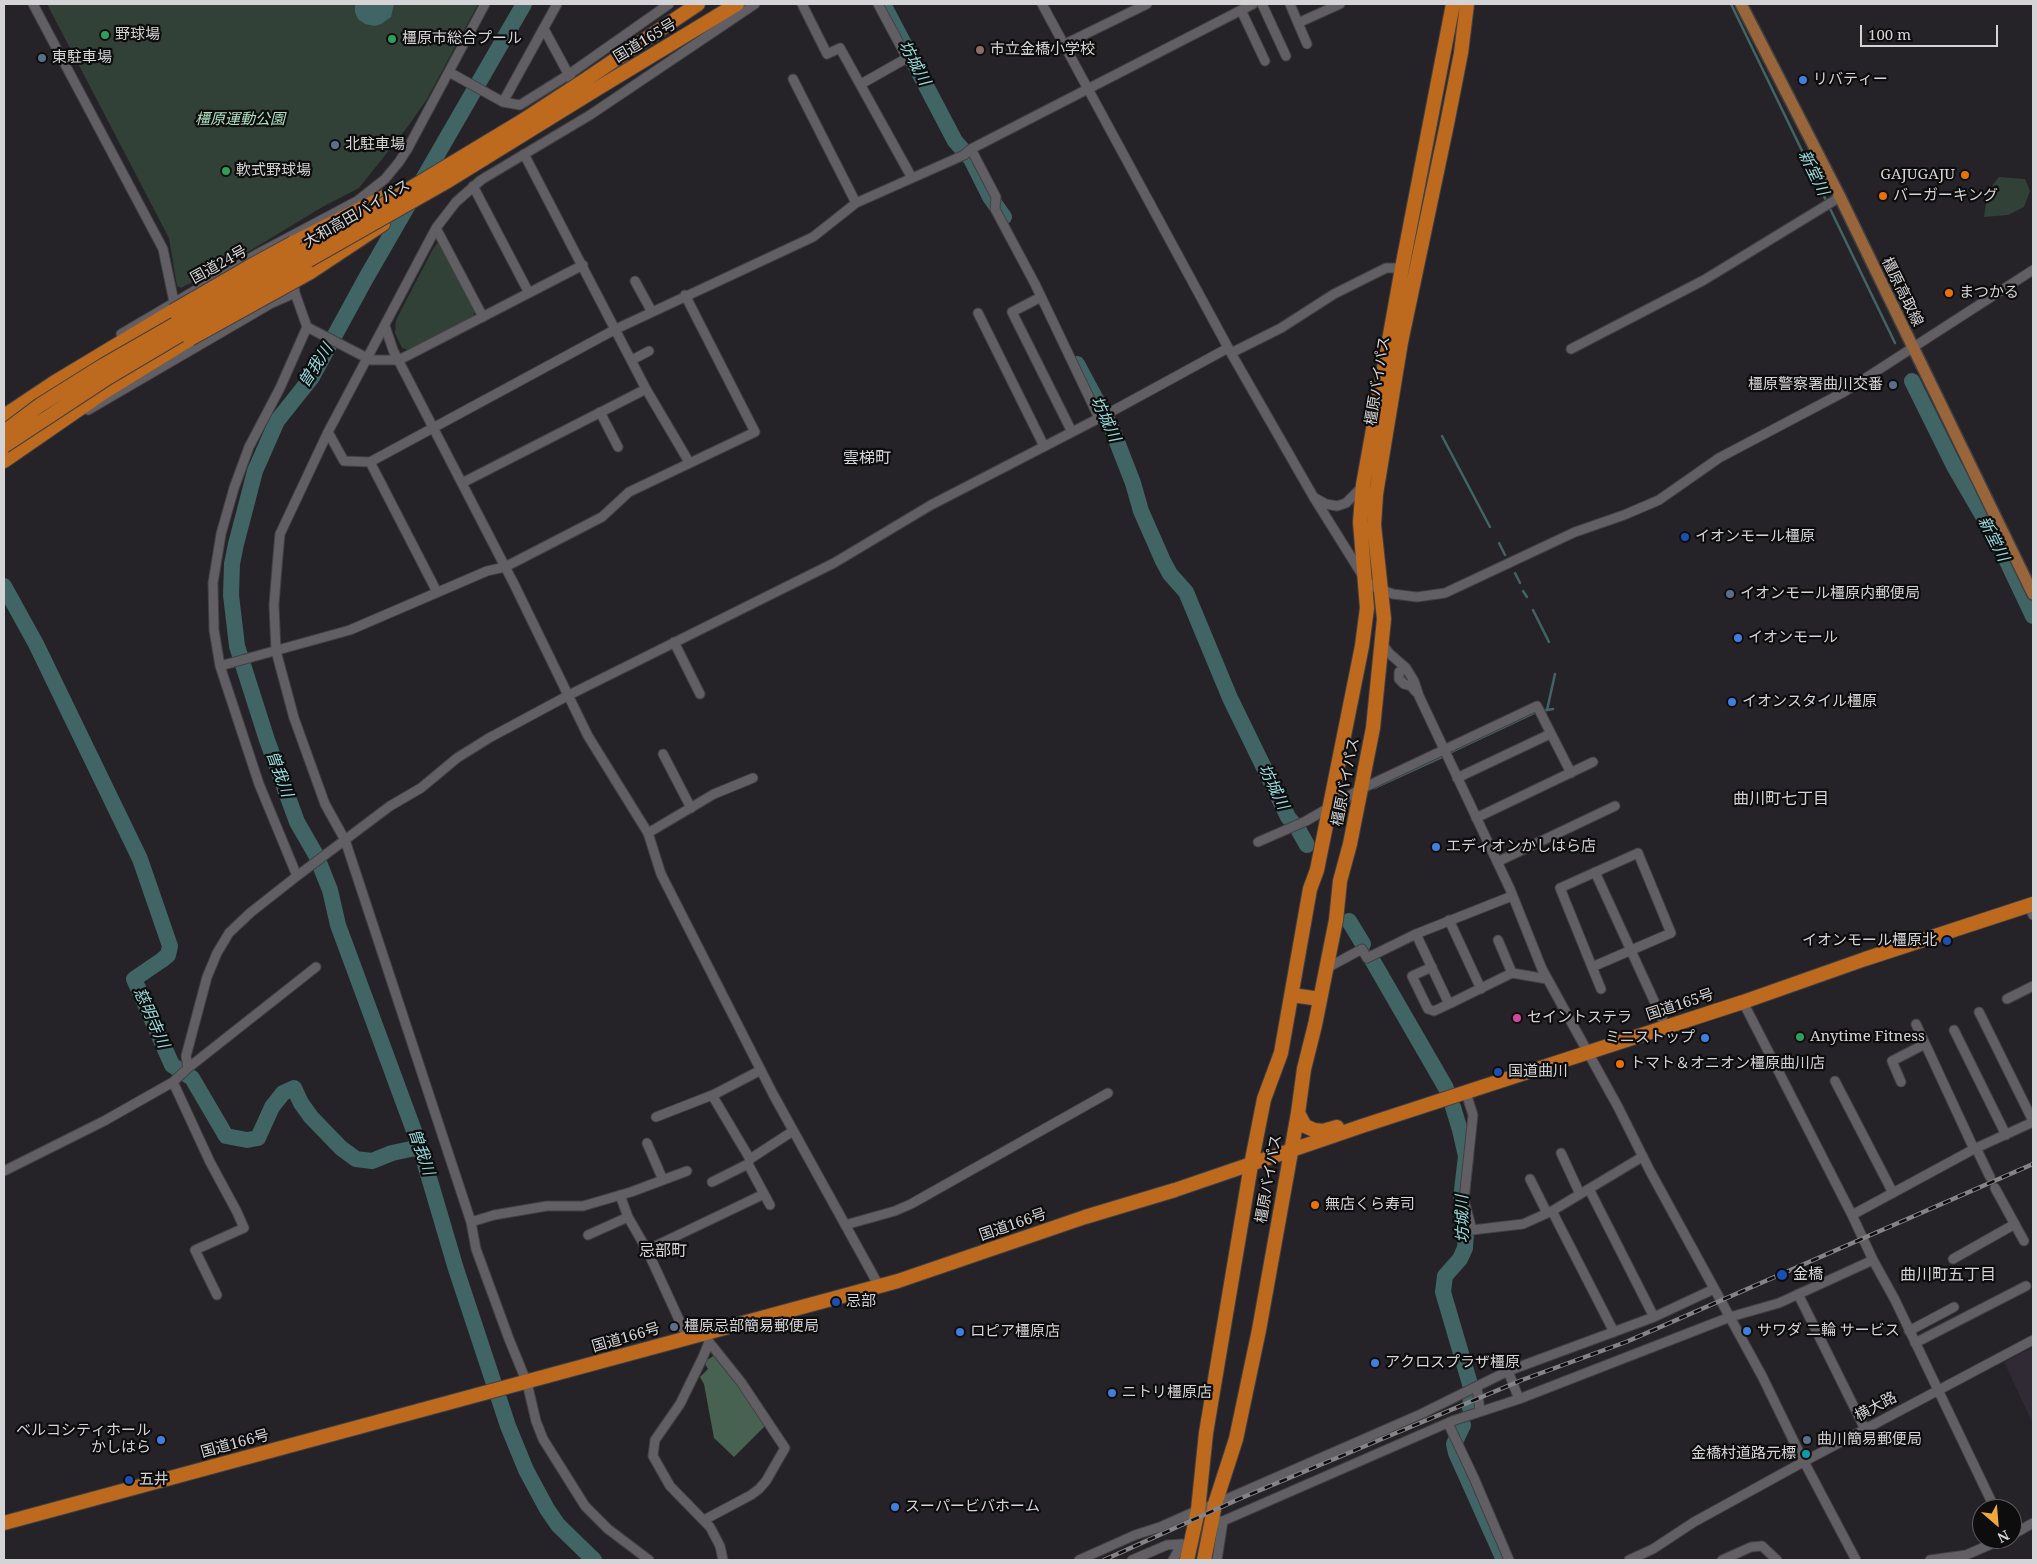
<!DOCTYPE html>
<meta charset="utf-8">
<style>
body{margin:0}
#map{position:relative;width:2037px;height:1564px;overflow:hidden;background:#252327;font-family:"Noto Serif",serif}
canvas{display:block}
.frame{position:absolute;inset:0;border:5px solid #d4d3d5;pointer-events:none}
.north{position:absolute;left:1972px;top:1499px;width:50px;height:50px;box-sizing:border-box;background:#0e0d0e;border:1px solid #5d5c5e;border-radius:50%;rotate:153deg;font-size:14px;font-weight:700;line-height:20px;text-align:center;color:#d4d3d5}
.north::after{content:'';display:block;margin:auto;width:18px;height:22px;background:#efa73d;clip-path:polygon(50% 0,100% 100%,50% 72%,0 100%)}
.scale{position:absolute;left:1860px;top:25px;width:138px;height:22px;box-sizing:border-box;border:2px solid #d4d3d5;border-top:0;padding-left:6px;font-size:15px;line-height:18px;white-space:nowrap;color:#d4d3d5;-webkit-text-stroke:4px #0e0d0e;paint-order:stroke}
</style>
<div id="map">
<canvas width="2037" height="1564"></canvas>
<div class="frame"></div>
<div class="north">N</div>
<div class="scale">100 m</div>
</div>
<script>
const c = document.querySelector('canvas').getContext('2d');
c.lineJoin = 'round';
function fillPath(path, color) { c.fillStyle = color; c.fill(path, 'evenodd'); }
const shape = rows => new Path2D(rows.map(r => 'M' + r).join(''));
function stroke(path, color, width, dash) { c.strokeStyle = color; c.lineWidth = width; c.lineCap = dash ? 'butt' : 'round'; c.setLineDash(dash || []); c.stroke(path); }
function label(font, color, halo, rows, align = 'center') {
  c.font = font + ' "Noto Serif","Noto Sans JP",serif'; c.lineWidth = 4.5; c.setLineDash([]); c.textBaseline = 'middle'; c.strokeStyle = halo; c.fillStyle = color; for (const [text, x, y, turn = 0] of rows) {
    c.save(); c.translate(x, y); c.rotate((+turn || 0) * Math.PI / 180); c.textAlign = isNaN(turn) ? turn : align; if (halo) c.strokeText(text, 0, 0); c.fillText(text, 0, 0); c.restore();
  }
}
const built = shape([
 [2033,1347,2033,1424,2004,1362]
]);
const green = shape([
 [47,4,478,4,427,99,409,125,359,188,324,206,233,261,181,288,177,286,169,238],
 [1999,177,2025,179,2030,191,2024,207,2008,215,1984,217,1988,191],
 [440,240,476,310,473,316,409,350,402,348,395,333,396,320,433,249]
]);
const forest = shape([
 [721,1351,772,1419,734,1457,714,1438,704,1384,700,1377,708,1369,704,1362]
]);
const water = shape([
 [355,4,394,4,391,17,381,24,375,26,365,24,358,19,355,12]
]);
const stream = shape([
 [1731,4,1895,343],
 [1442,436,1490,527],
 [1499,543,1505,555],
 [1515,573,1520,583],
 [1523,591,1527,597],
 [1533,610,1549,642],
 [1547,710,1555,674],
 [1542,711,1553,709],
 [1449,753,1536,712],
 [1374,788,1444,756]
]);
const river = shape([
 [524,4,366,278,312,377,277,421,255,471,247,502,236,544,232,564,231,595,237,646,267,740,297,822,316,855,330,890,338,925,420,1147,456,1269,508,1426,526,1470,547,1509,558,1525,594,1560],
 [883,4,955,141,971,159,990,197,1004,217],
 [1077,364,1112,429,1133,483,1141,511,1163,561,1170,574,1186,592,1230,698,1288,817,1298,829,1307,845],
 [1912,381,1954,466,1998,542,2033,616],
 [4,586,36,644,140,859,170,946,168,955,162,960,134,979,172,1065,192,1078,226,1136,247,1140,258,1138,272,1107,283,1093,294,1088,301,1103,311,1117,341,1148,356,1159,372,1161,392,1153,420,1147],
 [1349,921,1363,944],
 [1371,958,1446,1088],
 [1453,1107,1460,1130,1466,1156,1461,1199,1466,1233,1465,1248,1460,1259,1445,1276,1443,1292,1470,1384],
 [1470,1408,1471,1396],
 [1463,1425,1454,1444,1456,1453,1504,1560]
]);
const minor = shape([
 [33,4,163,249,174,302],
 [802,4,827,54,840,48,912,178],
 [1042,4,1231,353,1313,496,1366,581,1376,588,1393,594,1417,597,1445,593,1575,532,1624,515,1659,500,1719,458,1844,392,2033,270],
 [1262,4,1286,56],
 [1290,4,1298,23,1340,4],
 [1241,10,1265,61],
 [1298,23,1307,44],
 [544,29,571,79],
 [1063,45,1147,4],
 [449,72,503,102,520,105,568,75,669,4],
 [793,79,856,203],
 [861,84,907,58,878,4],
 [503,102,557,4],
 [971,149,996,197,995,209,1035,284,1099,418],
 [524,154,646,389,689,462],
 [473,186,529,293],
 [436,228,483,317],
 [293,279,295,293,307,327,371,360,399,360,583,265],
 [635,281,652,312],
 [1041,297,1012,312,1072,432],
 [978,313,1044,446],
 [385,326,393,350,514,584,588,736,648,833,661,874,773,1094,879,1286],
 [121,334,259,253,357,201,385,179,399,162,408,148,485,4],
 [1571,349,1704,280,1840,197],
 [1231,353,1281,328,1334,294,1386,268,1402,268],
 [632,360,649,351],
 [88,410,270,304,295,293],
 [600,412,618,447],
 [328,432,344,461,370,462,616,329,813,237,856,203,964,155,971,149,1253,4],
 [370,462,437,592],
 [462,483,646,389],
 [1315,498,1326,504,1337,506,1346,503,1363,486],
 [674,642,700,694],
 [1381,643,1390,654,1406,668,1414,681,1419,696,1510,889,1542,969,1618,1107,1650,1171,1762,1376,1800,1454,1856,1560],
 [220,666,350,630,487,571,505,567,602,517,629,492,755,432,685,295],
 [1406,668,1399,672,1399,679,1404,684,1411,686,1416,692],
 [663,754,691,808],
 [1457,778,1550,734],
 [1476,818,1593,762],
 [648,833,714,794,753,778],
 [1258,842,1306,821,1361,789,1537,706,1571,773],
 [1497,862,1615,806],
 [1595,872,1666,1027],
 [297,876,259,784,220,666,214,630,213,583,221,534,234,488,249,447,280,388,307,327],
 [2029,905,2033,915],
 [1449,920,1481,989],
 [1416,934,1449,1004,1512,973],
 [1498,940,1512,973,1547,979],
 [1432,967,1412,976,1428,1009,1434,1011,1449,1004],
 [1592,967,1671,933,1638,853,1560,888,1592,967,1601,989],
 [1327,968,1362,949,1367,958,1416,934,1512,896],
 [2007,999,2033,986],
 [1743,1002,1852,1215,1873,1260,1895,1300,1995,1509],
 [1979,1012,2033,1121],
 [1916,1024,1974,1149],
 [1954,1030,2006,1135],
 [188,1068,186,1056,207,977,217,953,229,933,250,913,297,876,390,806,421,788,457,758,489,738,569,695,834,563,931,505,1107,414,1228,348],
 [1835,1081,1893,1193],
 [173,1082,210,1162,237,1212,244,1228,195,1250,217,1295],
 [1901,1082,1892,1061,1925,1044],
 [1466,1093,1473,1115,1464,1200,1472,1230,1523,1224,1552,1211,1642,1157],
 [712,1095,750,1159],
 [656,1117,715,1094,761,1070],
 [647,1143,663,1180],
 [1976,1148,1990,1177],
 [1561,1153,1580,1194],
 [4,1171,104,1121,173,1082,188,1068,316,967],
 [1530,1179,1547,1213],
 [712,1182,748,1164],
 [1995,1188,2024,1241],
 [1589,1189,1654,1317],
 [620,1195,628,1217,647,1250,687,1337],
 [770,1205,748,1164,750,1159,793,1131],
 [1552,1211,1614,1332],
 [1852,1215,1974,1149,2033,1122],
 [471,1222,494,1215,547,1206,583,1206,631,1192,687,1171],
 [845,1225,895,1211,911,1204,1108,1093],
 [588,1235,628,1217],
 [647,1250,764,1194],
 [1953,1259,2015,1224],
 [1798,1294,1865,1429],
 [1909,1331,1954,1307],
 [706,1332,709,1342,703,1357,680,1404,655,1440,653,1456,670,1486,710,1527,720,1546,723,1560],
 [1915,1343,2026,1286],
 [1508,1371,1519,1399],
 [1477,1387,1480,1411],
 [1448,1423,1474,1478,1509,1560],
 [704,1520,751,1495,759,1489,766,1481,785,1448,741,1382,709,1342],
 [1212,1521,1223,1521,1452,1421,1519,1399,1730,1317,1779,1303,1873,1260],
 [2012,1535,2033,1523],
 [649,1560,608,1529,585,1506,543,1439,536,1421,527,1383,509,1339,476,1249,471,1222,345,840,325,804,294,718,276,651,274,605,277,567,280,534,328,432,436,228,456,202,481,180,590,115,755,4],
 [1079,1560,1135,1535,1160,1527,1198,1510,1215,1504,1421,1414,1508,1371,1654,1317,1714,1289],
 [1132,1560,1167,1545,1182,1544,1189,1546],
 [1173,1560,1182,1544],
 [1217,1560,1223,1521],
 [1629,1560,1653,1549,1694,1522,1805,1461,2033,1340],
 [1722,1560,1751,1547,1762,1546,1777,1560],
 [1930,1560,1966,1555,2003,1539]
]);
const major = shape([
 [1741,4,1840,197,2033,594]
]);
const highway = shape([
 [588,78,698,4],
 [595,90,737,4],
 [293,243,384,197],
 [309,273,383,224],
 [4,416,55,382,173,311],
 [4,461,104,392,190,339],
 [1292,995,1320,999],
 [1298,1113,1305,1126,1314,1130,1323,1131,1337,1127],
 [4,1523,898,1281,1085,1217,1175,1190,1362,1126,1743,1002,1865,959,2033,904],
 [1187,1560,1198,1510,1206,1433,1251,1165,1264,1099,1281,1053,1310,889,1317,870,1362,646,1367,608,1360,522,1363,485,1402,268,1453,4],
 [1204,1560,1215,1504,1236,1439,1259,1330,1298,1113,1304,1069,1315,1025,1336,920,1340,881,1350,844,1373,728,1384,619,1374,525,1376,494,1401,342,1447,124,1461,53,1467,4]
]);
const rail = shape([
 [1104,1560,1239,1499,1522,1380,1626,1342,2033,1164]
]);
const highwayBridge = shape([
 [173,311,249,267,293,243],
 [190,339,309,273],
 [4,432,40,405,104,365,376,209,522,121,588,78],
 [4,446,109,377,242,298,446,182,595,90]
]);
const markers = [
 [105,35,5,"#2e9e5b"],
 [392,39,5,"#2e9e5b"],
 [980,50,5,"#8d6e63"],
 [42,58,5,"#5c6f8a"],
 [1803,80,5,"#3f7fe0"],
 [335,145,5,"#5c6f8a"],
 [226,171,5,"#2e9e5b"],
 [1965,175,5,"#e8710a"],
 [1883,196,5,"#e8710a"],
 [1949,293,5,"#e8710a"],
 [1893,385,5,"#5c6f8a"],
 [1685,537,5,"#1a4fb4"],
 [1730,594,5,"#5c6f8a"],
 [1738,638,5,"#3f7fe0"],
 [1732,702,5,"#3f7fe0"],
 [1436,847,5,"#3f7fe0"],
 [1947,941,5,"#1a4fb4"],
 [1517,1018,5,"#d1479c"],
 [1800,1037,5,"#2e9e5b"],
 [1705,1038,5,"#3f7fe0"],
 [1620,1064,5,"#e8710a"],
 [1498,1072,5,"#1a4fb4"],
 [1315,1205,5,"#e8710a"],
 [1782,1275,6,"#1a4fb4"],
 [836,1302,5,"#1a4fb4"],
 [674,1327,5,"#5c6f8a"],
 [1747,1331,5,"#3f7fe0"],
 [960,1332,5,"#3f7fe0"],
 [1375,1363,5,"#3f7fe0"],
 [1112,1393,5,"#3f7fe0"],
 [161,1440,5,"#3f7fe0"],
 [1807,1440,5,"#5c6f8a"],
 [1806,1454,5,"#0f9aa8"],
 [129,1480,5,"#1a4fb4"],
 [895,1507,5,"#3f7fe0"]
];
const poiNames = [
 ["野球場",115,35],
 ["橿原市総合プール",402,39],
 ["市立金橋小学校",990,50],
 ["東駐車場",52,58],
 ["リバティー",1813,80],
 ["北駐車場",345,145],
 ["軟式野球場",236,171],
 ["GAJUGAJU",1955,175,"right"],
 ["バーガーキング",1893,196],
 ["まつかる",1959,293],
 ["橿原警察署曲川交番",1883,385,"right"],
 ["イオンモール橿原",1695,537],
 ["イオンモール橿原内郵便局",1740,594],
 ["イオンモール",1748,638],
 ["イオンスタイル橿原",1742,702],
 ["エディオンかしはら店",1446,847],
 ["イオンモール橿原北",1937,941,"right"],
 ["セイントステラ",1527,1018],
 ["Anytime Fitness",1810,1037],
 ["ミニストップ",1695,1038,"right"],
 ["トマト＆オニオン橿原曲川店",1630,1064],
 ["国道曲川",1508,1072],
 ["無店くら寿司",1325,1205],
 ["金橋",1793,1275],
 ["忌部",846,1302],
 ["橿原忌部簡易郵便局",684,1327],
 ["サワダ 二輪 サービス",1757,1331],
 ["ロピア橿原店",970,1332],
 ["アクロスプラザ橿原",1385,1363],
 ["ニトリ橿原店",1122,1393],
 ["ベルコシティホール",151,1431,"right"],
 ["かしはら",151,1448,"right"],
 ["曲川簡易郵便局",1817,1440],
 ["金橋村道路元標",1796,1454,"right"],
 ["五井",139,1480],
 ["スーパービバホーム",905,1507]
];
const streetNames = [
 ["国道165号",645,41,-31],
 ["大和高田バイパス",357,214,-30],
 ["国道24号",219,265,-29],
 ["橿原高取線",1902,292,64],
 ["橿原バイパス",1378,381,-81],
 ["橿原バイパス",1346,782,-79],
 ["国道165号",1680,1005,-18],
 ["橿原バイパス",1269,1179,-80],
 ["国道166号",1013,1225,-19],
 ["国道166号",626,1338,-16],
 ["横大路",1876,1407,-28],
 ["国道166号",235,1444,-15]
];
const parkNames = [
 ["橿原運動公園",240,120]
];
const waterNames = [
 ["坊城川",914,63,62],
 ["新堂川",1813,173,64],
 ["曽我川",316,366,-57],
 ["坊城川",1105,419,65],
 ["新堂川",1993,539,63],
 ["曽我川",279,774,70],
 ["坊城川",1273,787,64],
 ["慈明寺川",151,1018,66],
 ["曽我川",421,1152,71],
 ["坊城川",1463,1219,-91]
];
const neighbourhoodNames = [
 ["雲梯町",867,458],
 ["曲川町七丁目",1781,799],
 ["忌部町",663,1251],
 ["曲川町五丁目",1948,1275]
];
fillPath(built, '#2f2a33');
fillPath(green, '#324137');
fillPath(forest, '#486252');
fillPath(water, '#416465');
stroke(stream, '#416465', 2.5);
stroke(river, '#416465', 16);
stroke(minor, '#414043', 11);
stroke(major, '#414043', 14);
stroke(highway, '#414043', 16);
stroke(minor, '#615f63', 9);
stroke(major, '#98663a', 11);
stroke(highway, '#bd6a1e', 14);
stroke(rail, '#858386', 4.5);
stroke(rail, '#0e0d0e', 2.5, [8]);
stroke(highwayBridge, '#414043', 16, []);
stroke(highwayBridge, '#bd6a1e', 14);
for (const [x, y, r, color] of markers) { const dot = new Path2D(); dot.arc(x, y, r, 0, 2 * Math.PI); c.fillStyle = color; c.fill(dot); stroke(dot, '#0e0d0e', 2); }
label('15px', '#d4d3d5', '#0e0d0e', poiNames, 'left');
label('15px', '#d4d3d5', '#0e0d0e', streetNames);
label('italic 15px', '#abe0bf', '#0e0d0e', parkNames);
label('italic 16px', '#94dadc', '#0e0d0e', waterNames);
label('16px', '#d4d3d5', '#0e0d0e', neighbourhoodNames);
</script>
